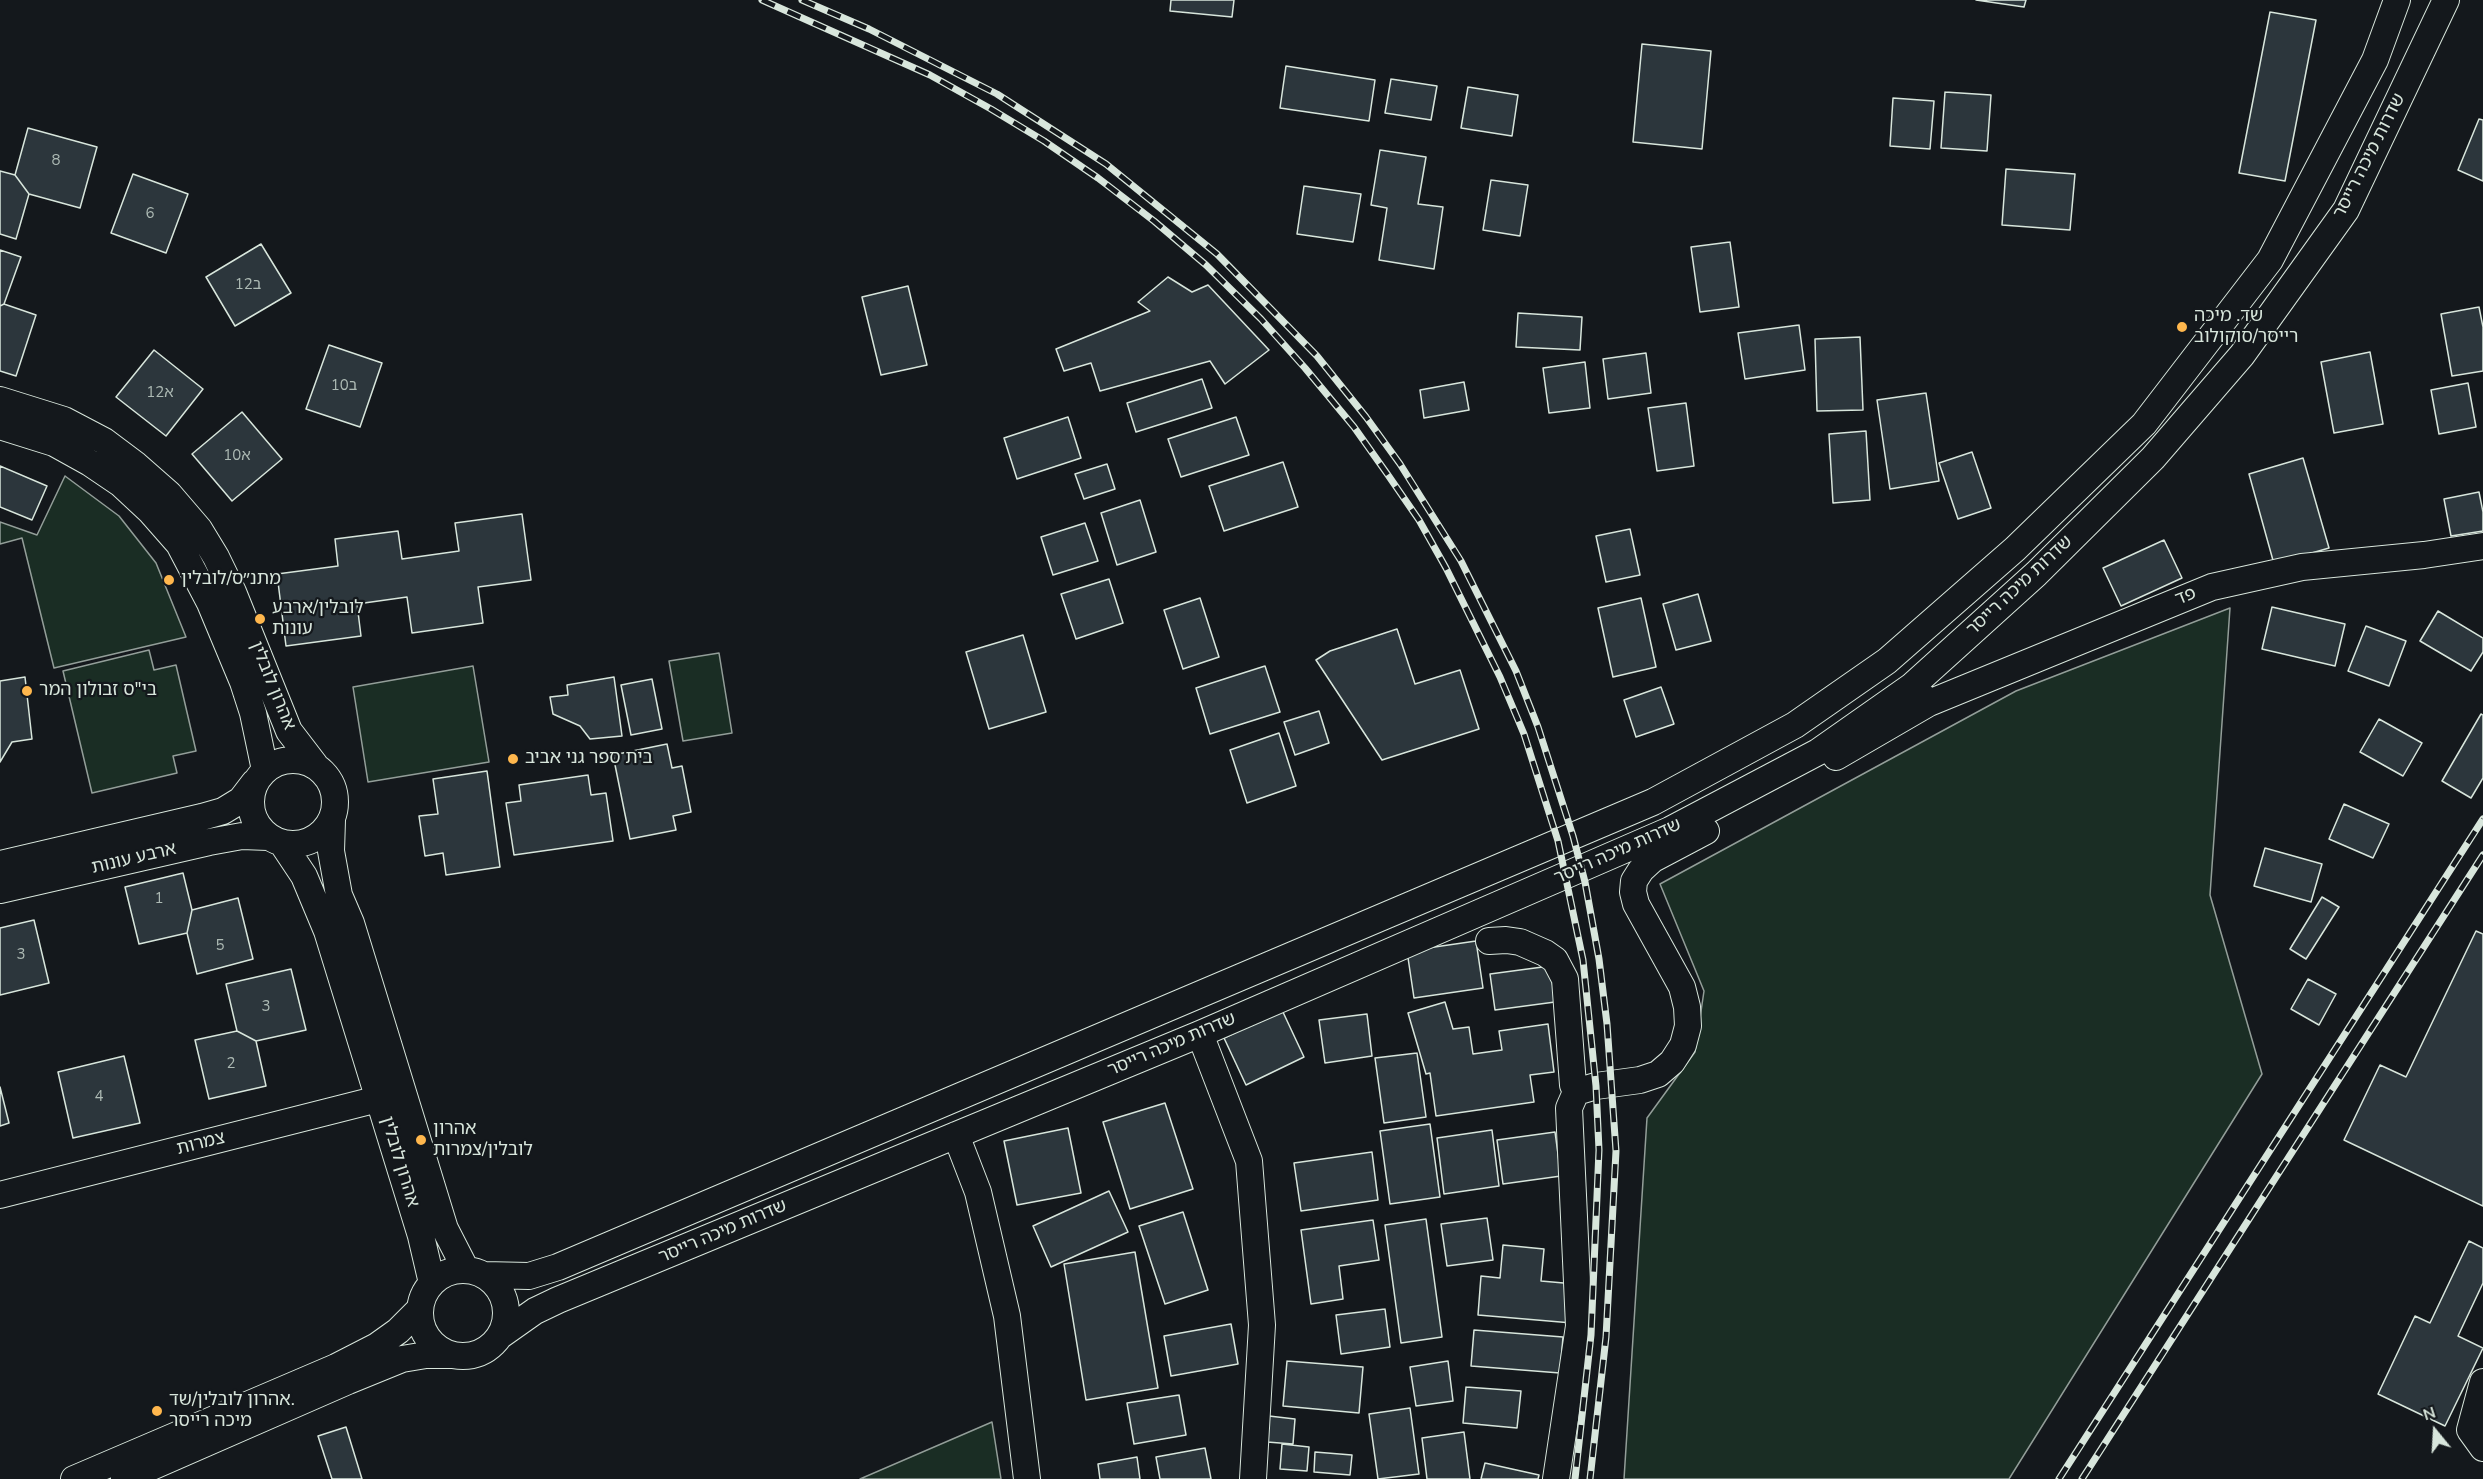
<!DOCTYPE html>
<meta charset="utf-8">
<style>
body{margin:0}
#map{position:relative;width:2483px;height:1479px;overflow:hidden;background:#14181c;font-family:"Nunito Sans",sans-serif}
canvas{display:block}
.north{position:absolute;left:2405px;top:1401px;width:60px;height:60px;-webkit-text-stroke:4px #14181c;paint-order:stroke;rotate:342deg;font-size:16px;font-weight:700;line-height:24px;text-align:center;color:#d8e6dc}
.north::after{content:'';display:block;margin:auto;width:21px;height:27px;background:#d8e6dc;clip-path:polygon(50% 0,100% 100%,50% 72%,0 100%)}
</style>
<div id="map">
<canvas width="2483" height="1479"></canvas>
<div class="north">N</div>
</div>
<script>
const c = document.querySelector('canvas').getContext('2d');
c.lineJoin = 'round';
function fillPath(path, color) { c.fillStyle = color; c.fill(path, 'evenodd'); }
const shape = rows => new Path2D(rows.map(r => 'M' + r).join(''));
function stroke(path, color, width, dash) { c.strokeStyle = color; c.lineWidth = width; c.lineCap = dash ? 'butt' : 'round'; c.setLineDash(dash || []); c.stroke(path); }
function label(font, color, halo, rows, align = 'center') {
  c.font = font + ' "Nunito Sans","Noto Sans Hebrew",sans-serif'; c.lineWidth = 4.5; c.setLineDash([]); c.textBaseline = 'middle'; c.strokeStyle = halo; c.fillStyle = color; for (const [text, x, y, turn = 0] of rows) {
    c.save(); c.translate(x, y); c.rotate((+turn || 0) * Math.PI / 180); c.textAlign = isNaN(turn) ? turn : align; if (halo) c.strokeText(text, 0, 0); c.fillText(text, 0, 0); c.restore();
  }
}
const green = shape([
 [65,476,119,516,156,563,186,637,54,668,22,538,0,544,0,522,37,535,65,476],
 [2230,608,2210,895,2262,1074,2009,1479,1624,1479,1647,1118,1695,1052,1704,991,1660,884,2016,691,2230,608],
 [149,650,154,670,176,665,196,751,173,756,177,773,92,793,63,671,149,650],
 [719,653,732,733,683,741,669,661,719,653],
 [473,666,489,762,368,782,353,687,473,666],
 [992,1422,1001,1479,860,1479,992,1422]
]);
const building = shape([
 [1171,0,1234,0,1232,17,1170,11,1171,0],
 [1976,0,2026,0,2024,7,1976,0],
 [2270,12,2316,20,2285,181,2239,173,2270,12],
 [1642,44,1711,51,1702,149,1633,142,1642,44],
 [1286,66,1375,80,1369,121,1280,108,1286,66],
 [1391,79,1437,86,1431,120,1385,113,1391,79],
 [1468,87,1518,95,1512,136,1461,128,1468,87],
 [1945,92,1991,95,1987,151,1941,148,1945,92],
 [1893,98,1934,101,1930,149,1890,146,1893,98],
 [2479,119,2483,120,2483,181,2458,170,2479,119],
 [28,128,97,147,80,208,29,194,15,175,28,128],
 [1380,150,1426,157,1418,204,1443,207,1434,269,1379,260,1387,208,1371,205,1380,150],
 [2006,169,2075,174,2070,230,2002,225,2006,169],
 [0,171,15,175,29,194,16,239,0,234,0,171],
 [133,174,188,194,166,253,111,233,133,174],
 [1491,180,1528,185,1520,236,1483,230,1491,180],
 [1304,186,1361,194,1353,242,1297,234,1304,186],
 [1730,242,1739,307,1700,312,1691,247,1730,242],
 [261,244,291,293,235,326,206,277,261,244],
 [0,250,21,257,4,304,0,306,0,250],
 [1168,277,1192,292,1208,285,1269,350,1225,384,1210,361,1100,391,1091,363,1064,371,1056,349,1150,311,1138,302,1168,277],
 [908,286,927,365,881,375,862,297,908,286],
 [4,304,36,315,16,376,0,371,0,306,4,304],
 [2479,307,2483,327,2483,371,2452,376,2441,314,2479,307],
 [1518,313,1582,317,1580,350,1516,347,1518,313],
 [1799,325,1805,370,1745,379,1738,333,1799,325],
 [1860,337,1863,410,1817,411,1815,339,1860,337],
 [329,345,382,363,360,427,306,409,329,345],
 [154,350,203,389,166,436,116,397,154,350],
 [2370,352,2383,424,2334,433,2321,362,2370,352],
 [1646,353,1651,393,1608,399,1603,359,1646,353],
 [1585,362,1590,408,1549,413,1543,368,1585,362],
 [1202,379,1212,408,1136,432,1127,403,1202,379],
 [1464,382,1469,410,1424,418,1420,390,1464,382],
 [2468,383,2476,427,2439,434,2431,390,2468,383],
 [1926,393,1939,481,1890,489,1877,400,1926,393],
 [1686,403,1694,466,1657,471,1648,408,1686,403],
 [242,412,282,459,232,501,192,454,242,412],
 [1068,417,1081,458,1017,479,1004,438,1068,417],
 [1236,417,1249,455,1181,477,1168,439,1236,417],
 [1866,431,1870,500,1833,503,1829,434,1866,431],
 [1972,452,1991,508,1958,519,1939,463,1972,452],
 [2303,458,2329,548,2274,564,2249,474,2303,458],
 [1283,462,1298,507,1224,531,1209,486,1283,462],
 [1107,464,1115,489,1084,499,1075,474,1107,464],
 [0,466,47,486,32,520,0,507,0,466],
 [2479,492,2483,512,2483,531,2451,536,2444,499,2479,492],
 [1140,500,1156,552,1117,565,1101,513,1140,500],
 [522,514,531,580,478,587,483,623,412,633,407,597,357,604,361,636,286,646,277,574,338,566,335,539,398,531,402,559,459,551,455,523,522,514],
 [1085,523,1098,561,1053,575,1041,537,1085,523],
 [1630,529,1640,575,1606,582,1596,536,1630,529],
 [2164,540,2182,578,2121,606,2103,568,2164,540],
 [1109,579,1123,623,1076,639,1061,594,1109,579],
 [1698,594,1711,641,1676,650,1663,604,1698,594],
 [1200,598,1219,657,1183,669,1164,610,1200,598],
 [1641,598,1656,667,1613,677,1598,608,1641,598],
 [2272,607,2345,624,2335,666,2262,649,2272,607],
 [2438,611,2483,638,2483,652,2471,671,2420,641,2438,611],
 [2366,626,2406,641,2389,686,2348,671,2366,626],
 [1397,629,1415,684,1460,670,1479,729,1382,760,1316,660,1330,651,1397,629],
 [1023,635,1046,712,989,729,966,652,1023,635],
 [1265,666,1280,712,1210,734,1196,688,1265,666],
 [25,677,32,739,12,742,0,762,0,681,25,677],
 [614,677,622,736,590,739,580,726,553,714,550,697,568,695,567,685,614,677],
 [652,679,662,729,631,735,621,685,652,679],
 [1661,687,1674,724,1636,737,1624,700,1661,687],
 [1319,711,1329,743,1295,755,1284,722,1319,711],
 [2481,714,2483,715,2483,778,2471,798,2442,781,2481,714],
 [2379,719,2422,743,2403,776,2360,752,2379,719],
 [1279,733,1296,786,1247,803,1230,750,1279,733],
 [667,744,672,768,682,766,691,812,673,816,676,830,630,839,613,755,667,744],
 [487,771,500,867,446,875,443,853,425,856,419,816,438,814,433,779,487,771],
 [588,775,591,795,606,793,613,841,514,855,506,803,521,801,519,785,588,775],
 [2344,804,2389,824,2373,858,2329,839,2344,804],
 [2265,848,2322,864,2311,902,2254,886,2265,848],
 [183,873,192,910,187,933,139,944,125,887,183,873],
 [2322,897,2339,907,2306,959,2290,949,2322,897],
 [238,898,253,959,197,974,187,933,192,910,238,898],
 [34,920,49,983,0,995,0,928,34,920],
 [2476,931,2483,934,2483,1206,2344,1140,2380,1065,2406,1077,2476,931],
 [1476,941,1483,988,1414,998,1407,951,1476,941],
 [1550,966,1555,1002,1495,1010,1490,974,1550,966],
 [291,969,306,1030,256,1041,237,1031,226,984,291,969],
 [2308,979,2336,994,2319,1025,2291,1009,2308,979],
 [1445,1002,1453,1029,1469,1027,1473,1054,1502,1050,1499,1031,1548,1024,1554,1072,1530,1075,1534,1102,1436,1116,1430,1073,1426,1074,1408,1013,1445,1002],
 [1282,1010,1304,1057,1246,1085,1224,1038,1282,1010],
 [1367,1014,1372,1056,1325,1063,1319,1020,1367,1014],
 [237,1031,256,1041,266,1086,209,1099,195,1040,237,1031],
 [1417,1053,1426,1117,1384,1123,1375,1058,1417,1053],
 [124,1056,140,1123,73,1138,58,1072,124,1056],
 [0,1087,9,1123,0,1126,0,1087],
 [1165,1103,1193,1189,1130,1209,1103,1122,1165,1103],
 [1430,1124,1440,1197,1390,1204,1380,1131,1430,1124],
 [1068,1128,1081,1193,1017,1205,1004,1141,1068,1128],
 [1492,1130,1499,1186,1444,1194,1437,1138,1492,1130],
 [1555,1132,1561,1176,1503,1184,1497,1140,1555,1132],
 [1372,1152,1378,1200,1301,1211,1294,1163,1372,1152],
 [1109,1191,1128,1232,1051,1267,1033,1226,1109,1191],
 [1183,1212,1208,1290,1165,1304,1139,1226,1183,1212],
 [1487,1218,1493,1260,1447,1266,1441,1224,1487,1218],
 [1426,1219,1442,1337,1401,1343,1385,1225,1426,1219],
 [1373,1220,1379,1260,1339,1266,1343,1299,1311,1304,1301,1230,1373,1220],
 [2469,1241,2483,1248,2483,1283,2458,1336,2483,1348,2445,1426,2378,1394,2415,1316,2430,1323,2469,1241],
 [1503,1245,1544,1249,1541,1281,1575,1284,1572,1323,1478,1315,1481,1276,1500,1278,1503,1245],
 [1135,1252,1158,1388,1086,1400,1064,1264,1135,1252],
 [1385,1309,1390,1347,1341,1354,1336,1315,1385,1309],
 [1231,1324,1238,1364,1171,1376,1164,1336,1231,1324],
 [1474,1330,1563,1337,1560,1373,1471,1366,1474,1330],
 [1287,1361,1363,1367,1359,1413,1283,1406,1287,1361],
 [1448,1361,1453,1401,1416,1406,1410,1367,1448,1361],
 [1466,1387,1521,1391,1517,1428,1463,1423,1466,1387],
 [1179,1395,1186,1435,1134,1444,1127,1403,1179,1395],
 [1410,1408,1419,1474,1378,1479,1369,1414,1410,1408],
 [1269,1416,1295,1419,1293,1444,1267,1442,1269,1416],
 [346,1427,362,1479,332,1479,318,1436,346,1427],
 [1464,1432,1470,1479,1427,1479,1422,1438,1464,1432],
 [1282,1444,1309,1447,1307,1471,1280,1469,1282,1444],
 [1205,1448,1211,1479,1160,1479,1156,1457,1205,1448],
 [1315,1452,1352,1455,1350,1475,1314,1472,1315,1452],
 [1137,1457,1140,1479,1100,1479,1098,1464,1137,1457],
 [1485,1463,1539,1475,1538,1479,1481,1479,1485,1463]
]);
const minor = shape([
 [0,400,64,420,104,441,136,465,169,494,199,529,216,557,233,592,289,731,315,765],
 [0,426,54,443,90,463,121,484,150,511,179,544,210,603,243,682,253,713,265,770],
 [1917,691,1929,703,2212,587,2302,567,2424,555,2483,546],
 [1836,757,1929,703],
 '251 802a42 42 0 1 1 84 0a42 42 0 1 1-84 0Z',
 [332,820,331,851,339,895,351,923,445,1229,466,1270],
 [282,843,304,876,327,931,421,1236,432,1283],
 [0,864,202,817,223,811,241,800,254,783],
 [0,890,209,842,242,836,268,837],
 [1489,941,1506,940,1520,942,1545,953,1555,960,1565,979,1573,1085,1576,1092],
 [1200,1034,1249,1161,1262,1325,1253,1479],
 [956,1135,978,1192,1007,1316,1027,1479],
 [0,1195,394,1095],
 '420 1313a43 43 0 1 1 86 0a43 43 0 1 1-86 0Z',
 [484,1275,529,1276,558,1267,1653,802,1795,725,1887,661,2015,549,2144,424,2270,260,2375,60,2397,0],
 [501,1335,535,1311,558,1300,1200,1034,1670,830,1818,752,1912,686,2036,574,2153,458,2242,355,2346,210,2446,0],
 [2483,1382,2470,1430,2483,1448],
 [74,1479,336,1367,377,1346,398,1331,420,1309],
 [124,1479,348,1381,402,1359,426,1355,453,1355],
 [1556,1479,1579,1326,1569,1108,1576,1092,1596,1086,1640,1080,1658,1074,1672,1062,1683,1045,1688,1026,1687,1007,1682,987,1636,904,1633,892,1634,881,1641,870,1653,859,1706,831]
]);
const rail = shape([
 [762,0,930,75,991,109,1044,141,1098,178,1154,221,1206,265,1261,319,1305,368,1354,427,1388,475,1419,520,1446,568,1500,677,1524,734,1558,841,1583,960,1596,1086,1599,1150,1591,1335,1575,1479],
 [802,0,869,29,997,94,1106,164,1217,254,1317,356,1366,417,1400,464,1461,561,1516,671,1538,727,1573,836,1585,882,1599,959,1607,1024,1616,1151,1606,1337,1590,1479],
 [2059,1479,2483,819],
 [2082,1479,2483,855]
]);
const markers = [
 [2182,327,6,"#ffb74d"],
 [169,580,6,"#ffb74d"],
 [260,619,6,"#ffb74d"],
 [27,691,6,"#ffb74d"],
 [513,759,6,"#ffb74d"],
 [421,1140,6,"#ffb74d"],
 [157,1411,6,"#ffb74d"]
];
const numberNames = [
 ["8",56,161],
 ["6",150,214],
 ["12ב",248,285],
 ["10ב",344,386],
 ["12א",160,393],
 ["10א",237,456],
 ["1",159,899],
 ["5",220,946],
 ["3",21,955],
 ["3",266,1007],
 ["2",231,1064],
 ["4",99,1097]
];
const streetNames = [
 ["שדרות מיכה רייסר",2370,156,-63],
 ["שדרות מיכה רייסר",2020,586,-43],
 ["פד",2186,597,-22],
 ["אהרון לובלין",272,686,68],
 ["שדרות מיכה רייסר",1618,852,-24],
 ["ארבע עונות",134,859,-13],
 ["שדרות מיכה רייסר",1172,1045,-23],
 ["צמרות",201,1144,-14],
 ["אהרון לובלין",399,1162,73],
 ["שדרות מיכה רייסר",723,1232,-23]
];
const poiNames = [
 ["שד. מיכה",2194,317],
 ["רייסר/סוקולוב",2194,338],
 ["מתנ״ס/לובלין",181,580],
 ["לובלין/ארבע",272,609],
 ["עונות",272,630],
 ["בי\"ס זבולון המר",39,691],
 ["בית ספר גני אביב",525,759],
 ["אהרון",433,1130],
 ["לובלין/צמרות",433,1151],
 ["אהרון לובלין/שד.",169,1401],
 ["מיכה רייסר",169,1422]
];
fillPath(green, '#1a2d24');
stroke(green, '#939e99', 1.5);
fillPath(building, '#2c363c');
stroke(building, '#d8e6dc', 1.5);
stroke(minor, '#d8e6dc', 28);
stroke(minor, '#14181c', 26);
stroke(rail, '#d8e6dc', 7);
stroke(rail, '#14181c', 4.5, [14]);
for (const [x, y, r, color] of markers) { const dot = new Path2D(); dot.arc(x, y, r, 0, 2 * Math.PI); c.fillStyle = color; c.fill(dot); stroke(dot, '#14181c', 2); }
label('15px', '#adbab4', null, numberNames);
label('18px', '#d8e6dc', '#14181c', streetNames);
label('18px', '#d8e6dc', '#14181c', poiNames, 'left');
</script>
